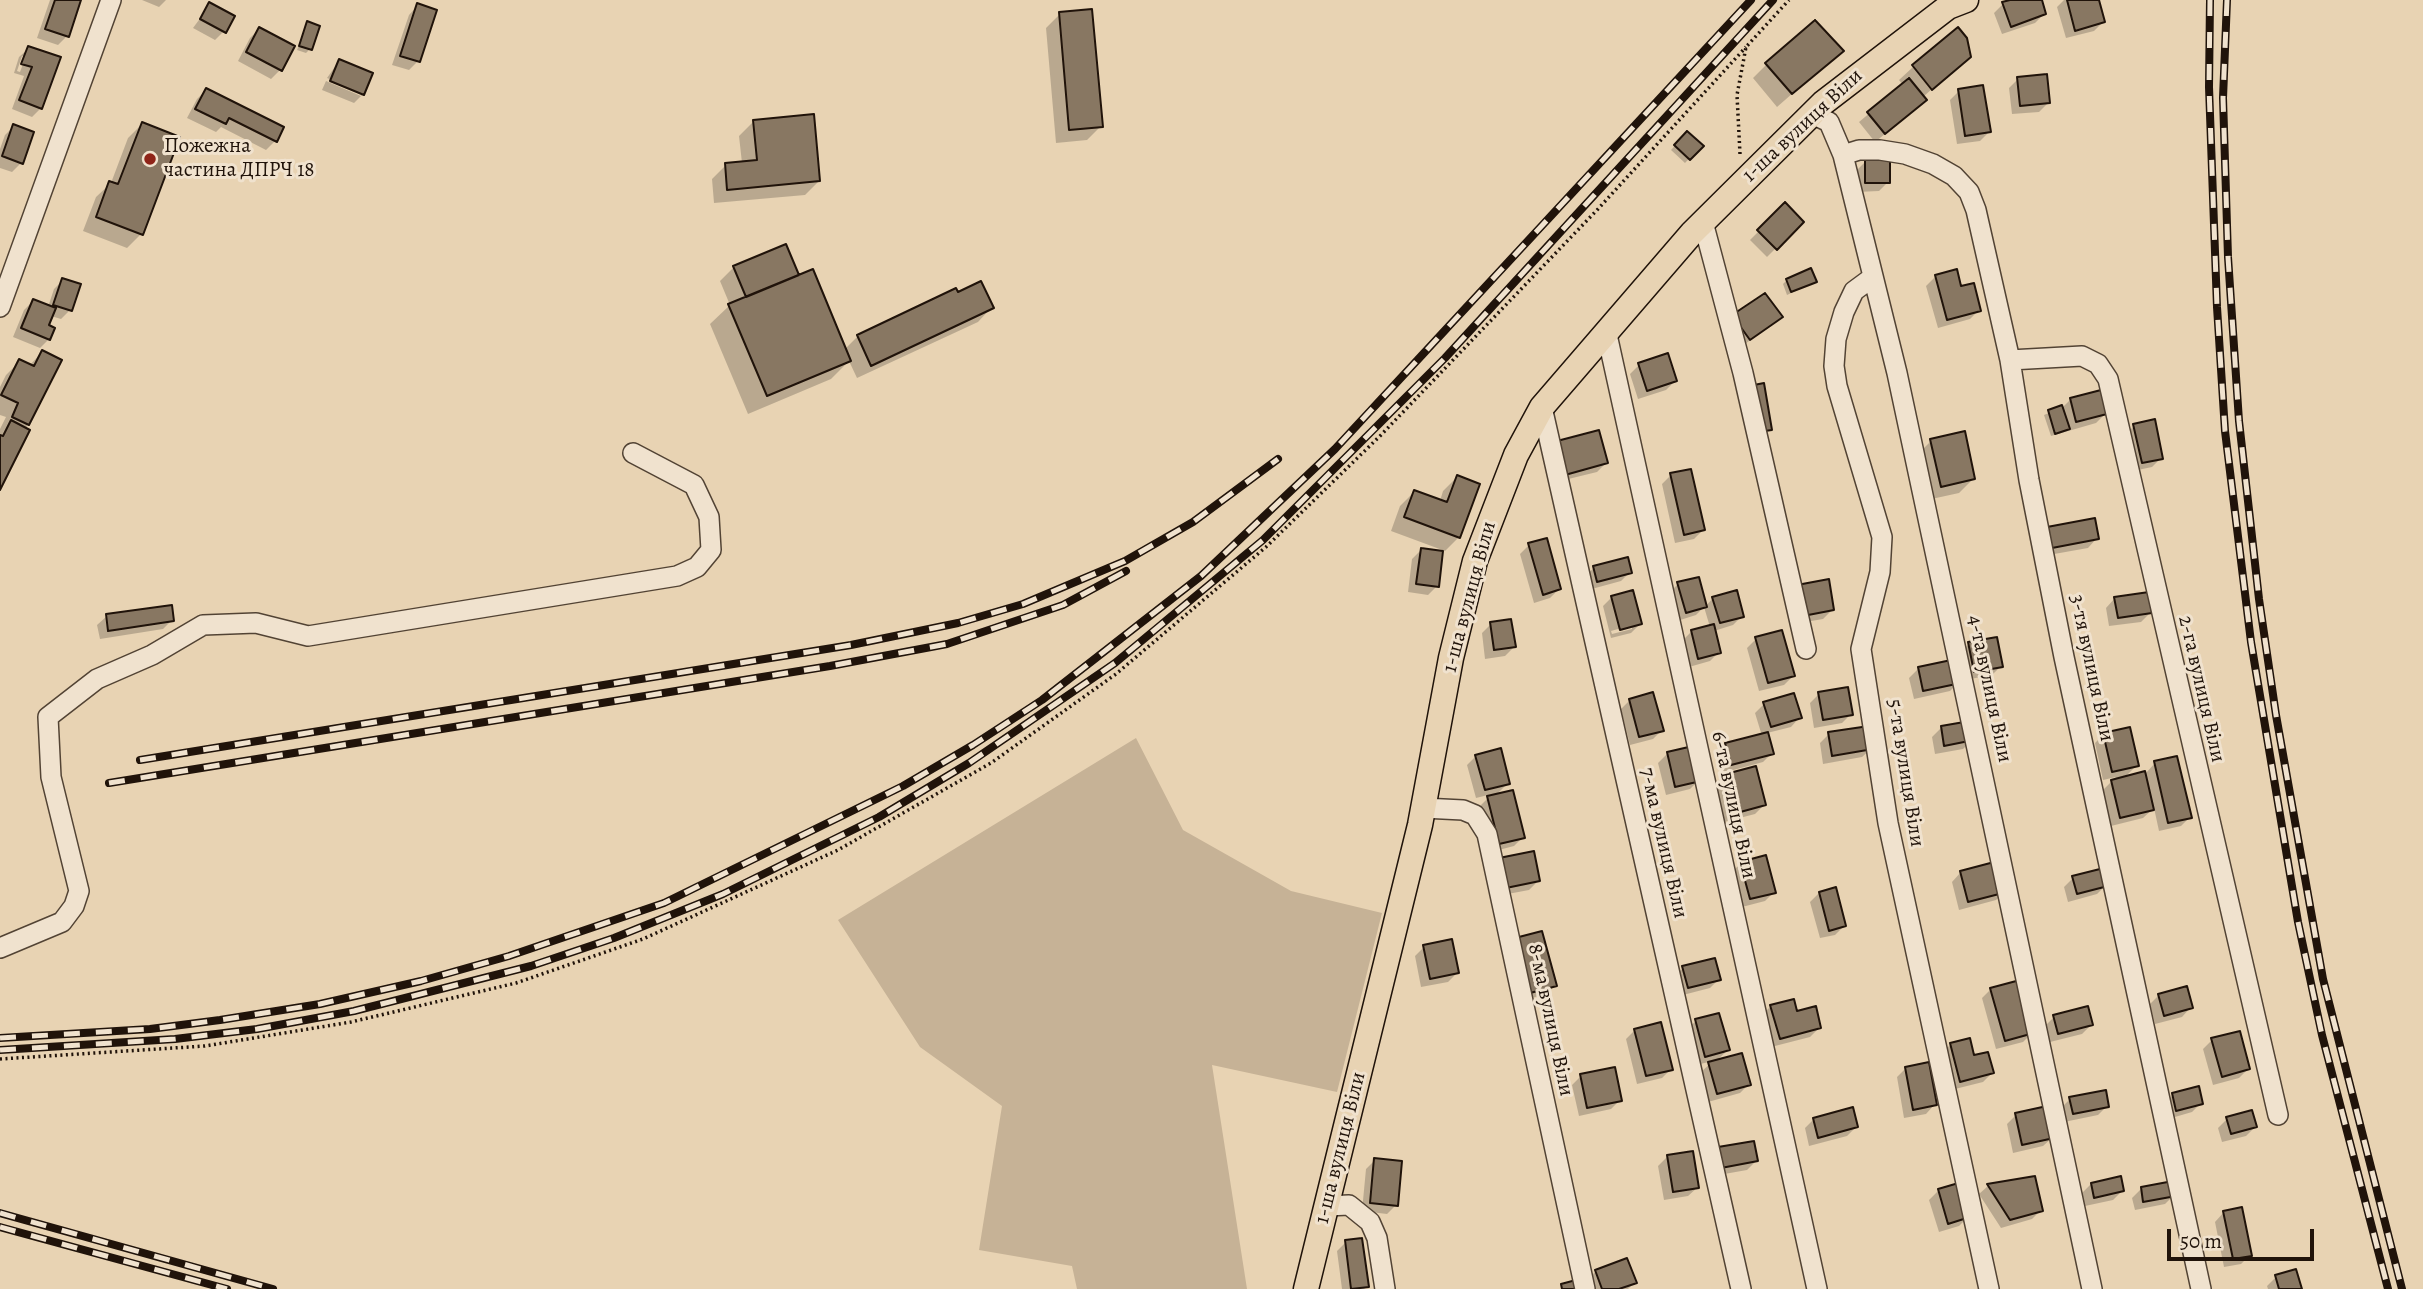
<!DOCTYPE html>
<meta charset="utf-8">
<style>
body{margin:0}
#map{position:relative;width:2423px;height:1289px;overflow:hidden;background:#e8d3b3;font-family:Alegreya,serif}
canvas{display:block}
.scale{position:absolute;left:2167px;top:1229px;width:147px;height:32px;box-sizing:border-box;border:4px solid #20130a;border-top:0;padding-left:9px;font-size:21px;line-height:24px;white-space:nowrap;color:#20130a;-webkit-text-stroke:5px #f0e2ce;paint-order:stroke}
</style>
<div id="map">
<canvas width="2423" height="1289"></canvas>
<div class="scale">50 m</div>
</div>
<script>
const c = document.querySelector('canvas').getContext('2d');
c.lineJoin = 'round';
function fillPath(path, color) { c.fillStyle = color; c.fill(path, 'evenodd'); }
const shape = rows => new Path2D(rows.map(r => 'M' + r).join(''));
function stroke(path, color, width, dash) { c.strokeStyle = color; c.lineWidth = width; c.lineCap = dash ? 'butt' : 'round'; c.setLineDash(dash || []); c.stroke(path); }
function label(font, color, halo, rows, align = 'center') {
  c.font = font + ' Alegreya,serif'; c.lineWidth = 6; c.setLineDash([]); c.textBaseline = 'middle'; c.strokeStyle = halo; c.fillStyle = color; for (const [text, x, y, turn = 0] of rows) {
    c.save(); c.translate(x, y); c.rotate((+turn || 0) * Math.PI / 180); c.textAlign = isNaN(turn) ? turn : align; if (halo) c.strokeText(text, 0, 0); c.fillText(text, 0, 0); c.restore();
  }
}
const green = shape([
 [1136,738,1183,830,1291,891,1382,913,1337,1092,1212,1065,1247,1289,1077,1289,1072,1266,979,1250,1002,1106,920,1047,838,920]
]);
const shadow = shape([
 [50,0,79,0,67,36,58,45,37,38],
 [142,0,166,0,159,7],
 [2015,0,2040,0,2044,14,2035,23,2002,34,1994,13,2003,4],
 [2064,0,2098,0,2103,22,2094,31,2066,38,2057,7],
 [210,5,224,31,215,40,193,28],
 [418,5,418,61,409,70,392,65,409,15],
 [1060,14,1101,126,1087,140,1056,143,1046,28],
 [308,23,310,49,306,53,297,50],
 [259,29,280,70,271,79,238,61,250,38],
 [1958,30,1969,56,1923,97,1916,109,1875,142,1859,122,1903,85,1899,80,1913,67],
 [29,48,41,108,32,117,12,109,24,76,14,73,19,57],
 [22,56,26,56,20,72,17,71],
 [1841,51,1777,107,1753,78,1766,65],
 [339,61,371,74,363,94,354,103,322,90,326,81,361,96,361,92,327,78],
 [2018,79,2048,103,2039,112,2012,114,2009,88],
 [206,90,275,141,266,150,221,127,216,132,187,118,197,99],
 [1959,91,1989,132,1980,141,1957,144,1950,100],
 [753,122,819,181,805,195,714,203,712,179,726,165,742,163,739,136],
 [142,124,141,234,127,248,83,231,96,197,111,183,128,138],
 [14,126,21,163,12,172,0,168,0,149,5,135],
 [1687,133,1701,146,1685,163,1671,150],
 [1865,162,1888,182,1879,191,1857,192,1856,171],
 [1785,205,1802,222,1767,257,1750,240],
 [734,267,798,277,845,349,858,336,991,308,978,322,857,378,849,361,831,379,748,414,710,324,730,305,720,281],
 [1955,272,1960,288,1979,310,1970,319,1938,328,1926,286,1935,277],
 [63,280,70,310,61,319,51,316,46,326,49,339,40,348,13,337,24,310,33,301,48,307,54,289],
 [1787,280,1815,282,1787,295,1783,284],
 [1780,317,1740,348,1725,326],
 [42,352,28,424,0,487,0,429,6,417,0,415,0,387,6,375,20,361,29,366],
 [1639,365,1675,381,1666,390,1638,399,1630,374],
 [2071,399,2105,414,2096,423,2051,436,2044,415,2063,407],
 [2134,426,2161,458,2152,467,2133,471,2125,435],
 [1931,441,1973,479,1959,493,1927,500,1917,455],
 [1548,452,1606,463,1597,472,1556,482],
 [1671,475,1703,530,1694,539,1675,543,1662,484],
 [1457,477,1459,537,1445,551,1391,531,1400,506,1414,492,1440,501,1443,491],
 [2039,537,2097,538,2088,548,2043,556],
 [1529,545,1559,589,1550,598,1534,603,1520,554],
 [1421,550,1437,586,1428,595,1408,592,1412,559],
 [1594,568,1630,572,1621,581,1588,590,1584,577],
 [1678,584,1705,607,1713,598,1742,616,1733,625,1714,631,1719,652,1710,661,1689,667,1682,641,1691,632,1710,627,1704,607,1696,615,1677,621,1669,593],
 [1789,595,1832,610,1823,619,1794,624],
 [1612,597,1640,624,1631,633,1611,638,1603,606],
 [1632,625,1632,629,1612,634,1611,631],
 [2115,598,2150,613,2141,622,2109,626,2106,608],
 [107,616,172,620,163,629,100,639,97,625],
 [1491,624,1514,647,1505,656,1485,659,1482,633],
 [1756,639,1793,676,1784,685,1759,691,1747,648],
 [1969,644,2001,666,1992,675,1965,680,1960,653],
 [1954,661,1959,682,1950,691,1914,699,1909,678,1918,669],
 [1819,694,1851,714,1842,723,1814,728,1810,703],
 [1630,700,1662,730,1653,739,1630,745,1621,709],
 [1764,704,1800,717,1791,727,1767,733,1772,753,1763,762,1722,773,1717,754,1726,745,1762,736,1755,713],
 [1941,728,1972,740,1963,749,1935,754,1932,737],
 [1829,734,1872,748,1862,757,1823,764,1820,743],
 [2104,734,2137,765,2123,779,2146,773,2155,763,2190,817,2181,826,2159,831,2154,808,2143,818,2111,826,2102,791,2116,777,2103,780,2095,743],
 [1691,748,1699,780,1690,789,1666,795,1658,763,1667,754],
 [1476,756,1508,783,1495,796,1523,837,1514,846,1491,852,1479,807,1492,794,1476,798,1467,765],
 [1723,776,1764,805,1755,814,1724,822,1714,785],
 [1741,863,1774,892,1765,901,1742,907,1732,872],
 [1491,869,1538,881,1529,890,1497,896],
 [1961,872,2005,891,1996,900,1959,910,1952,882],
 [2073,878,2106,885,2097,894,2068,902,2064,887],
 [1819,893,1844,926,1835,935,1820,938,1810,902],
 [1541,933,1555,985,1546,994,1521,1001],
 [1424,947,1457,973,1448,982,1421,987,1415,956],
 [1683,968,1719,979,1710,988,1679,996,1674,977],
 [1991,989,2032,1033,2023,1042,1996,1049,1982,998],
 [2159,995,2191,1007,2182,1017,2155,1024,2150,1004],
 [1771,1006,1796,1013,1819,1028,1810,1037,1771,1047,1762,1015],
 [1718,1015,1728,1050,1715,1062,1749,1084,1740,1093,1708,1102,1700,1073,1713,1061,1696,1065,1686,1030,1696,1021],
 [2054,1017,2091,1025,2082,1034,2050,1042,2045,1026],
 [1635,1030,1671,1069,1662,1078,1637,1084,1626,1039],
 [2212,1040,2248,1069,2239,1078,2213,1085,2203,1049],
 [1950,1045,1973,1057,1992,1073,1983,1082,1951,1090,1941,1054],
 [1906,1068,1935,1104,1926,1114,1904,1118,1897,1077],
 [1581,1076,1620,1100,1611,1109,1579,1116,1572,1085],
 [2173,1095,2201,1103,2192,1112,2168,1119,2164,1104],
 [2070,1099,2107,1106,2098,1115,2064,1122,2061,1108],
 [2016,1115,2053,1137,2043,1146,2013,1153,2007,1124],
 [1814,1119,1856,1127,1847,1136,1809,1146,1805,1128],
 [2227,1119,2255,1127,2246,1136,2222,1142,2218,1128],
 [1667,1157,1698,1187,1688,1196,1664,1200,1658,1166],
 [1709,1158,1756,1161,1747,1170,1713,1176],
 [1375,1160,1396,1205,1387,1214,1362,1211,1366,1169],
 [2091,1184,2122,1191,2113,1200,2085,1206,2082,1193],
 [1960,1185,1968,1217,1959,1226,1939,1232,1929,1200,1938,1191],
 [1988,1186,2041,1210,2032,1219,2001,1228,1979,1194],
 [2142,1188,2174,1195,2165,1204,2135,1210,2132,1198],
 [2224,1212,2250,1255,2241,1264,2224,1267,2215,1222],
 [1346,1242,1367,1286,1364,1289,1342,1289,1337,1251],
 [1596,1271,1635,1282,1628,1289,1590,1289,1587,1280],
 [2276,1277,2300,1289,2268,1289,2267,1286]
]);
const building = shape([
 [55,0,81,0,69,37,45,29,55,0],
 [2010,0,2042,0,2046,14,2011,27,2002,2,2010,0],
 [2067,0,2099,0,2105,22,2075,31,2067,0],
 [209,2,235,16,226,33,200,19,209,2],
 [417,3,437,10,420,62,400,56,417,3],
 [1092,9,1103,127,1069,130,1059,12,1092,9],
 [1815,20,1844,51,1792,94,1765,63,1815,20],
 [307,21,320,26,312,50,299,46,307,21],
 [259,27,295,46,282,71,246,52,259,27],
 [1958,27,1967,38,1971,57,1932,90,1912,65,1958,27],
 [28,46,61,57,42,109,19,100,32,67,21,64,28,46],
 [339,59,373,73,364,95,330,81,339,59],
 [2047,74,2050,103,2020,106,2017,77,2047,74],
 [1909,78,1927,100,1885,134,1867,112,1909,78],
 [1983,85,1991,132,1965,136,1958,89,1983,85],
 [206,88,284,127,277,142,229,118,226,124,195,109,206,88],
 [814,114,820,181,727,190,725,163,757,160,753,120,814,114],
 [142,122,180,137,143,235,96,217,109,181,118,184,142,122],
 [13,124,34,132,23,164,2,156,13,124],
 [1687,131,1704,146,1690,160,1674,145,1687,131],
 [1890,159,1890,183,1865,183,1865,160,1890,159],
 [1785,202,1804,222,1777,250,1757,230,1785,202],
 [786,244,799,275,746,297,733,266,786,244],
 [1811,268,1817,282,1791,292,1786,279,1811,268],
 [813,269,851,361,767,396,728,304,813,269],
 [1957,269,1961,286,1974,283,1981,311,1947,320,1935,275,1957,269],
 [62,278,81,284,72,311,53,305,62,278],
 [981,281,994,308,871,366,857,335,956,288,958,292,981,281],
 [1765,293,1783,317,1750,340,1732,315,1765,293],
 [33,299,56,308,49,325,55,328,50,340,21,328,33,299],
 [42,350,62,360,29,425,12,417,18,403,1,395,19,359,34,366,42,350],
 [1668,353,1677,381,1647,391,1638,363,1668,353],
 [1764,383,1772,430,1757,432,1749,386,1764,383],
 [2101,390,2107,414,2076,422,2070,398,2101,390],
 [2062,405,2070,429,2055,434,2048,410,2062,405],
 [2155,419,2163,459,2142,463,2133,424,2155,419],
 [11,420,30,430,0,490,0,435,3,436,11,420],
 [1599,430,1608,463,1565,475,1557,441,1599,430],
 [1965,431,1975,479,1941,487,1930,439,1965,431],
 [1691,469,1705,530,1684,535,1670,473,1691,469],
 [1457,475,1480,484,1460,538,1404,517,1414,490,1447,502,1457,475],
 [2095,518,2099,539,2052,548,2047,527,2095,518],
 [1547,538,1561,589,1543,595,1528,543,1547,538],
 [1421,548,1443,551,1439,587,1416,584,1421,548],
 [1628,557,1632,573,1597,582,1593,566,1628,557],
 [1699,577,1707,607,1686,613,1677,582,1699,577],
 [1829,579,1834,610,1803,616,1797,585,1829,579],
 [1633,590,1642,624,1620,630,1611,596,1633,590],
 [1737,590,1744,617,1720,623,1712,597,1737,590],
 [2149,592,2152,613,2118,618,2114,597,2149,592],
 [172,605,174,621,108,631,106,614,172,605],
 [1511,619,1516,647,1494,650,1490,622,1511,619],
 [1714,624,1721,653,1698,659,1691,630,1714,624],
 [1782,630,1795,676,1768,683,1755,637,1782,630],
 [1997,637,2003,667,1974,672,1968,642,1997,637],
 [1956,659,1961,683,1923,691,1918,667,1956,659],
 [1848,687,1853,715,1823,720,1818,692,1848,687],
 [1653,692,1664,731,1639,737,1629,699,1653,692],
 [1794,693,1802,718,1771,727,1763,702,1794,693],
 [1970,721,1974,740,1944,746,1941,726,1970,721],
 [1869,726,1873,749,1832,756,1828,732,1869,726],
 [2130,727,2139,766,2112,772,2103,733,2130,727],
 [1768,732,1774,754,1731,765,1725,743,1768,732],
 [1693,746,1701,781,1675,787,1667,752,1693,746],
 [1501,748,1510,784,1485,790,1475,755,1501,748],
 [2177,756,2192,818,2168,823,2154,761,2177,756],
 [1756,766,1766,805,1733,814,1722,775,1756,766],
 [2145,771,2154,810,2120,818,2111,780,2145,771],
 [1513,790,1525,838,1499,844,1487,796,1513,790],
 [1534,851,1540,881,1506,888,1499,858,1534,851],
 [1766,855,1776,893,1750,899,1740,862,1766,855],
 [1998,861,2007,892,1968,902,1960,871,1998,861],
 [2104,868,2108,886,2077,894,2072,876,2104,868],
 [1836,887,1846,926,1829,931,1819,892,1836,887],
 [1542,931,1557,986,1530,993,1515,938,1542,931],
 [1452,939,1459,973,1430,979,1423,945,1452,939],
 [1715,958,1721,980,1688,988,1682,966,1715,958],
 [2020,980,2034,1033,2005,1041,1990,988,2020,980],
 [2187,986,2193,1008,2164,1016,2158,994,2187,986],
 [1794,999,1797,1011,1816,1006,1821,1028,1780,1039,1770,1005,1794,999],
 [2088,1006,2093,1025,2058,1034,2053,1015,2088,1006],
 [1719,1013,1730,1050,1705,1057,1695,1019,1719,1013],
 [1661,1022,1673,1070,1646,1076,1634,1029,1661,1022],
 [2240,1031,2250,1069,2222,1077,2211,1038,2240,1031],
 [1970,1038,1974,1055,1988,1052,1994,1073,1960,1082,1950,1043,1970,1038],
 [1742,1053,1751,1085,1717,1094,1708,1062,1742,1053],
 [1929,1062,1937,1105,1913,1110,1905,1067,1929,1062],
 [1615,1067,1622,1101,1587,1108,1580,1074,1615,1067],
 [2199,1086,2203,1104,2176,1111,2172,1093,2199,1086],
 [2106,1090,2109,1107,2073,1114,2069,1097,2106,1090],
 [2047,1106,2054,1138,2022,1145,2015,1113,2047,1106],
 [1853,1107,1858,1127,1818,1138,1813,1118,1853,1107],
 [2252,1110,2257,1127,2231,1134,2226,1117,2252,1110],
 [1754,1141,1758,1161,1721,1168,1718,1147,1754,1141],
 [1693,1151,1699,1188,1673,1192,1667,1155,1693,1151],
 [1374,1158,1402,1161,1398,1206,1370,1203,1374,1158],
 [2035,1176,2043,1211,2010,1220,1987,1184,2035,1176],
 [2121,1176,2124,1191,2094,1198,2091,1183,2121,1176],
 [2173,1181,2176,1196,2143,1202,2141,1187,2173,1181],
 [1962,1182,1970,1217,1948,1224,1938,1189,1962,1182],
 [2242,1207,2252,1256,2233,1259,2223,1211,2242,1207],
 [1362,1238,1369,1287,1351,1289,1345,1240,1362,1238],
 [1627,1258,1637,1283,1619,1289,1602,1289,1595,1270,1627,1258],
 [2296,1269,2302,1289,2279,1289,2275,1275,2296,1269],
 [1576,1280,1578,1289,1562,1289,1561,1284,1576,1280]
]);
const path = shape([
 [1740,154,1737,95,1746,47,1789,0],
 [0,1059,205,1046,351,1022,516,983,643,939,838,850,991,763,1116,674,1266,547,1381,435,1598,209,1746,47]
]);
const minor = shape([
 [1812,114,1829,122,1843,155,1897,373,2092,1289],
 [1843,155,1859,150,1880,150,1905,154,1933,164,1954,176,1969,192,1976,210,2010,360,2029,480,2064,657,2201,1289],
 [1703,222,1743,373,1806,649],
 [1873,277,1854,291,1844,312,1836,339,1834,366,1837,386,1882,537,1880,572,1861,649,1888,823,1989,1289],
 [0,307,111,0],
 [1606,330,1817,1289],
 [2010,360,2082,356,2098,364,2108,379,2278,1115],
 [1542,407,1741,1289],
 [1423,808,1463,810,1475,815,1487,834,1585,1289],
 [0,948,62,922,74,906,79,891,51,777,48,717,97,679,152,655,203,625,256,623,308,636,677,576,697,567,711,550,709,517,694,485,633,453],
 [1327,1206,1349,1205,1370,1222,1377,1238,1385,1289]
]);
const major = shape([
 [1306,1289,1420,825,1451,658,1475,561,1516,455,1542,407,1692,233,1823,103,1948,7,1966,0]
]);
const rail = shape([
 [2210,0,2209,87,2217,307,2225,431,2251,642,2298,922,2322,1035,2388,1289],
 [2227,0,2223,98,2228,257,2239,421,2259,599,2276,715,2323,979,2402,1289],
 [140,760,851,645,958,623,1023,604,1125,561,1193,522,1278,459],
 [109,783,830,666,947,644,1063,605,1126,571],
 [0,1038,150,1029,220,1020,320,1004,421,981,509,956,664,903,903,786,973,745,1042,700,1201,576,1335,449,1751,0],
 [0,1050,175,1039,257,1029,354,1011,531,966,614,938,723,894,879,817,969,763,1115,663,1263,540,1445,358,1773,0],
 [0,1213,273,1289],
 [0,1227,227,1289]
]);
const markers = [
 [150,159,7,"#8f2418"]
];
const streetNames = [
 ["1-ша вулиця Віли",1803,126,-43],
 ["1-ша вулиця Віли",1470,597,-75],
 ["3-тя вулиця Віли",2091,668,78],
 ["4-та вулиця Віли",1989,689,78],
 ["2-га вулиця Віли",2201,689,77],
 ["5-та вулиця Віли",1905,773,81],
 ["6-та вулиця Віли",1733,805,78],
 ["7-ма вулиця Віли",1663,843,77],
 ["8-ма вулиця Віли",1550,1020,78],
 ["1-ша вулиця Віли",1341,1148,-76]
];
const poiNames = [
 ["Пожежна",164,147],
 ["частина ДПРЧ 18",164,171]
];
fillPath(green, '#c6b296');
fillPath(shadow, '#0003');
fillPath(building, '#887762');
stroke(building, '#20130a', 2);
stroke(minor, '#524334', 22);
stroke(major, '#20130a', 27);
stroke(path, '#20130a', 3.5, [2, 3.5]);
stroke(minor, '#f0e2ce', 19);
stroke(major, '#e8d3b3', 24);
stroke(rail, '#20130a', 8);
stroke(rail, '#f0e2ce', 5, [16]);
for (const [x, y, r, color] of markers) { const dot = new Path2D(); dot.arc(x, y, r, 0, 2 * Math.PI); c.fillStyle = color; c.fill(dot); stroke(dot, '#f0e2ce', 2.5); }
label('21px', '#20130a', '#f0e2ce', streetNames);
label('21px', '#20130a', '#f0e2ce', poiNames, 'left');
</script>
